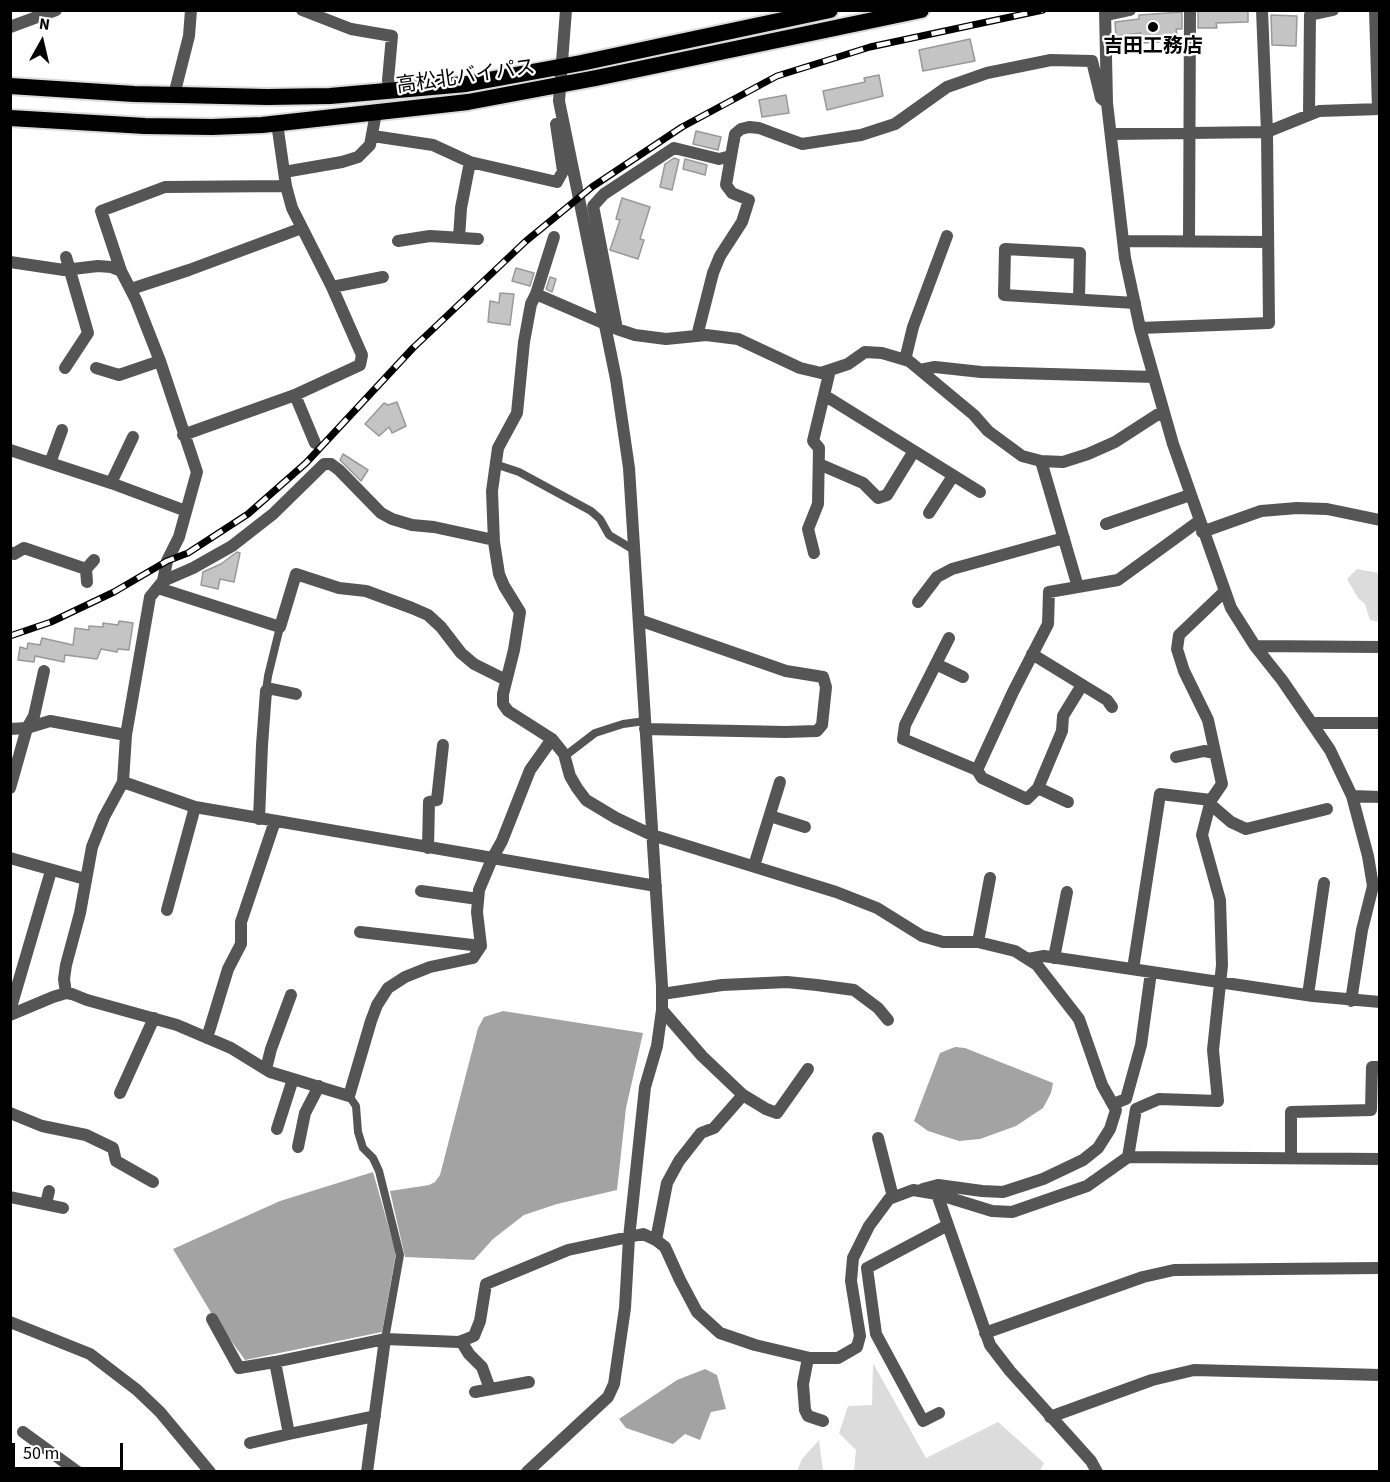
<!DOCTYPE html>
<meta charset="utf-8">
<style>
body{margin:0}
#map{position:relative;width:1390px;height:1482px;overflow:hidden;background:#fff;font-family:"Source Sans 3",sans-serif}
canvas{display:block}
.frame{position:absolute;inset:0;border:12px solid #000;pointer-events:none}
.north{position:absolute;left:12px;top:12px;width:60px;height:60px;-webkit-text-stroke:4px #fff;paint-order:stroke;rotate:8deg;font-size:16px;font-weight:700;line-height:24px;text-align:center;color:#000}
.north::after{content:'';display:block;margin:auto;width:21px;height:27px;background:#000;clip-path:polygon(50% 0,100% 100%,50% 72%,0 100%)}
.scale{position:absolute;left:12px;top:1443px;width:111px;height:27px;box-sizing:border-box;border:3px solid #000;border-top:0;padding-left:8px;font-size:18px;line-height:21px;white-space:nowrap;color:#000;-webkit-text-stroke:4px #fff;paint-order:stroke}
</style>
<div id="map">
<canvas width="1390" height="1482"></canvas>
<div class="frame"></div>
<div class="north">N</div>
<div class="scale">50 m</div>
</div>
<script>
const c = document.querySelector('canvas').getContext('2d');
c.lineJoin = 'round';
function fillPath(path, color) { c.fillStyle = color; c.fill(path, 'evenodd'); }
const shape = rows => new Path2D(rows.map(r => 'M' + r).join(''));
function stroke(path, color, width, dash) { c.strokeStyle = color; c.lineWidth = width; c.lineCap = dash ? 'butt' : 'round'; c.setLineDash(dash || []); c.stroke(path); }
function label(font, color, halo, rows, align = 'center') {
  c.font = font + ' "Source Sans 3","Noto Sans JP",sans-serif'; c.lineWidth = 4.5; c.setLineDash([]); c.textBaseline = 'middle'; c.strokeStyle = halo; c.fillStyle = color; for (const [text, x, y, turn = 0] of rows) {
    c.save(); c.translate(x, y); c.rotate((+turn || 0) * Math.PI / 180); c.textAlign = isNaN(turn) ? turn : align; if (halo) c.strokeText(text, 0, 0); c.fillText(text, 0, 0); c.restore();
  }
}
const green = shape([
 [1357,569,1379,573,1379,622,1370,620,1365,604,1358,598,1347,579],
 [873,1363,926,1458,998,1422,1044,1463,1040,1471,854,1471,856,1450,839,1433,848,1406,872,1405],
 [819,1440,823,1471,797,1471,802,1459]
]);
const water = shape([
 [503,1011,643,1033,626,1108,617,1190,557,1204,524,1215,493,1239,474,1260,405,1257,390,1191,429,1185,435,1182,440,1175,478,1028,484,1017],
 [955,1047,965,1048,1053,1083,1051,1093,1043,1108,1016,1126,980,1139,959,1141,928,1131,914,1121,940,1053],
 [373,1172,396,1253,382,1332,245,1360,213,1316,173,1249,280,1201],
 [705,1369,717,1375,726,1409,711,1412,700,1440,685,1434,673,1444,626,1428,619,1419,677,1380]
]);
const building = shape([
 [1198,10,1248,10,1248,22,1216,23,1217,28,1198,28,1198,10],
 [1182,12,1182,29,1176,29,1177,34,1158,36,1159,42,1142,43,1141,33,1116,36,1115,22,1139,19,1139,15,1182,12],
 [1271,15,1297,16,1296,46,1272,45,1271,15],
 [970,39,975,61,923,71,919,50,970,39],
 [879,75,883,96,827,110,823,91,865,82,864,78,879,75],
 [786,95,789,113,762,117,759,100,786,95],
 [696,131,721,137,718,150,693,144,696,131],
 [674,158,679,160,672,190,660,187,665,164,674,158],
 [685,159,707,165,705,175,683,169,685,159],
 [622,198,650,207,640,239,644,240,638,259,610,250,620,220,616,219,622,198],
 [516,268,534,273,530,286,512,281,516,268],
 [550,277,556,279,552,292,546,289,550,277],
 [500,293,514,294,510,325,488,322,490,301,499,303,500,293],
 [397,402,406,426,392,433,389,427,379,436,365,424,384,403,388,405,397,402],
 [343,454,368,470,361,481,340,460,343,454],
 [237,552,240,553,234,582,220,579,218,589,201,585,203,572,221,564,237,552],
 [119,621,133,623,129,650,118,649,117,652,101,649,97,659,65,655,64,662,35,656,34,662,18,660,20,647,27,649,28,643,40,645,42,638,73,645,75,628,89,630,89,626,103,627,103,623,118,625,119,621]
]);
const service = shape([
 [495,464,519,472,591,511,600,519,609,535,634,550],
 [266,691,268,676,280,627],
 [565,756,595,733,623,724,645,721],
 [349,1096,356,1106,358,1132,363,1148,373,1158,379,1171,400,1255,385,1339]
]);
const minor = shape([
 [302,10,351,29,392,36,388,80,390,91],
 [1105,10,1107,103,1125,258,1140,328,1173,444,1231,608,1255,646,1282,680,1330,750,1352,796,1368,856,1373,886,1362,930,1351,1001],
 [1375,10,1378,109],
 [1107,15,1130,10],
 [10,27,56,10],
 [174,95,189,36,191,10],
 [1309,115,1310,15,1333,10],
 [1112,134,1267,132,1319,111,1380,109],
 [373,136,433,145,470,162,557,182,563,171,556,124],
 [284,172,342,162,358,157,370,145,376,113],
 [554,237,536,294,617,329,635,335,666,339,706,335,738,339,800,368,821,373,848,364,865,352,882,353,909,361,974,415,988,431,1022,456,1041,461,1063,462,1088,454,1115,442,1163,411],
 [459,238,461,208,470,162],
 [398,241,430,236,478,239],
 [1123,241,1268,242],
 [1189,241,1190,10],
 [10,262,64,270,98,266,111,267,121,271,136,300,160,361,197,472,179,537,167,561,163,581,150,597,126,735,123,782,104,817,92,847,80,913,66,965,64,979,66,993],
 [121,271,101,211,165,187,286,186],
 [332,287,383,277],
 [131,289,189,270,302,228],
 [536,294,531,304,524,342,517,413,498,448,492,491,494,542,499,574,504,586,520,612,514,650,503,694,503,704,508,711,552,739,564,754,570,776,577,788,586,800,616,818,652,835,836,892,877,908,922,936,943,942,978,942,1015,951,1037,965,1079,1019,1102,1085,1116,1110,1110,1129,1098,1148,1083,1160,1043,1179,1003,1192,982,1191,938,1185,923,1189],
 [1079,299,1080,253,1005,249,1004,295,1135,303],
 [1140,328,1269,323,1267,132,1262,10],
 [617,329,593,206,604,194,674,148,719,159,731,156,735,134,741,129,749,127,759,128,802,144,861,135,895,124,947,87,987,73,1051,60,1092,61,1101,98,1106,102],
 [697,336,713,273,720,256,742,222,749,200,732,193,726,185,731,156],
 [905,360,913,327,947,236],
 [65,368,88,333,66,257],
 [96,368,119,375,160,361],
 [920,370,935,367,981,372,1154,377],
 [295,395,315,443],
 [824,395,980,492],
 [183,435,295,395,360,365,362,355,332,287,292,208,286,186,277,123],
 [10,450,111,483,186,511],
 [1041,461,1078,587],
 [50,463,62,430],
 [819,464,863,483,878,498,887,495,914,451],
 [111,483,133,437],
 [929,513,953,476],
 [1106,524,1190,495],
 [1202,532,1261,511,1297,508,1327,509,1380,520],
 [10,552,14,554,24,548,86,569,94,560],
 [814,553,808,529,818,504,819,448,813,441,830,370],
 [86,569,87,582],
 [163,581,193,568,232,546,273,514,324,464,331,464,339,470,381,513,392,519,412,525,434,527,494,540],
 [158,588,280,627,296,574,339,588,366,591,412,608,428,615,441,627,461,653,474,664,506,680],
 [918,602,937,577,952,569,1064,538],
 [639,620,786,671,823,677,826,687,822,725,817,731,785,732,645,729],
 [949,638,905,725,903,739,977,770,1013,692,1048,624,1049,592,1118,580,1199,521],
 [1255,646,1380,647],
 [1032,654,1107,700,1112,707],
 [936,664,963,677],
 [1312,723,1380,723],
 [10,729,27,728,50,721,126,735],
 [1176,757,1204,751,1215,753],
 [977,770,982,778,1027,799,1038,788,1062,731,1063,716,1082,685],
 [123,782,195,807,656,886],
 [10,788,27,728,34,716,44,671],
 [1038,788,1068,802],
 [1352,796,1380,797],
 [1210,804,1231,822,1246,829,1327,809],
 [770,816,805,827],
 [259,819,262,745,266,691,272,689,296,694],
 [428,848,429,802,437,800,443,745],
 [10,858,85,879],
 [754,866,780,782],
 [421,891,478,899],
 [167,910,195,807],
 [360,932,481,946],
 [978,942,990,878],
 [1054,958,1067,892],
 [1028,959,1044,956,1313,996,1380,1002],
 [1133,969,1160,794,1211,800],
 [662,994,722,985,787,982,817,985,854,990,878,1008,888,1020],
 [1308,995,1324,883],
 [12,1004,51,871],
 [662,1010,702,1056,743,1095,766,1109,777,1113,808,1069],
 [10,1015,53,997,66,993,72,994,87,1000,177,1025,231,1048,270,1072,349,1096,371,1021,377,1005,388,988,405,977,430,967,473,958,481,946,477,912,479,890,492,859,502,841,530,770,552,739],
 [207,1038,228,969,241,944,241,922,275,821],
 [266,1069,271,1049,291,995],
 [120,1093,154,1018],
 [1113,1104,1126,1099,1141,1045,1151,972],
 [10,1113,42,1126,86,1135,113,1148,116,1161,153,1182],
 [277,1129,293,1079],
 [878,1138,893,1197],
 [298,1147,305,1113,319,1086],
 [1128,1157,1136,1109,1159,1099,1218,1101,1213,1050,1222,965,1220,900,1202,835,1211,800,1222,784,1208,720,1184,671,1177,649,1179,635,1224,592],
 [1291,1158,1291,1112,1371,1110,1372,1067,1380,1067],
 [937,1194,990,1345,1010,1371,1091,1461,1097,1472],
 [10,1197,63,1208],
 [46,1204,49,1191],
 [656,1240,667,1183,679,1161,701,1133,714,1128,743,1095],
 [212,1319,239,1368,275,1362],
 [10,1322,90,1354,137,1390,160,1412,210,1472],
 [985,1333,1143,1277,1174,1270,1380,1268],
 [461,1341,469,1354,482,1367,490,1389],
 [808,1358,803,1384,805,1410,808,1416,823,1421],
 [475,1392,529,1382],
 [939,1413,923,1421,876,1334,867,1268,948,1225],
 [375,1416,289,1434,275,1362,385,1339,459,1342,474,1336,480,1321,486,1284,568,1250,643,1234,656,1240,665,1247,680,1280,697,1312,720,1333,755,1345,810,1358,838,1358,857,1347,860,1336,851,1281,853,1258,869,1226,889,1199,913,1190,937,1194,992,1211,1012,1212,1087,1186,1128,1157,1380,1159],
 [1050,1417,1152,1380,1194,1370,1380,1375],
 [23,1432,78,1472],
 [250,1443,289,1434],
 [367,1472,385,1339],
 [527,1472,608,1397,614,1384,625,1308,629,1238,645,1087,657,1046,662,1010,662,986,629,468,616,379,559,101,566,10]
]);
const trunk = shape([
 [10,86,134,94,267,97,330,96,466,84,581,63,830,10],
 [10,118,145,126,212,127,262,125,468,102,596,78,921,10]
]);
const rail = shape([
 [10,636,51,622,114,592,167,561,188,553,248,514,306,463,413,348,526,241,592,187,682,127,777,76,870,47,1043,10]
]);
const markers = [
 [1153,27,6,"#000"]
];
const poiNames = [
 ["吉田工務店",1153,48]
];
const streetNames = [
 ["高松北バイパス",466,78,-8]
];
fillPath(green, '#dcdcdc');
fillPath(water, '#a3a3a3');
fillPath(building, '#c4c4c4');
stroke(building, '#999', 1.5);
stroke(trunk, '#dbdbdb', 20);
stroke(service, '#555', 8);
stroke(minor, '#555', 12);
stroke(trunk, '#000', 16);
stroke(rail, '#000', 7);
stroke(rail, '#fff', 4.5, [14]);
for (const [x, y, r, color] of markers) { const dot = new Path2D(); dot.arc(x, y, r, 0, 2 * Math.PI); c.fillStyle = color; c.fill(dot); stroke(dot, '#fff', 2); }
label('bold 20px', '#000', '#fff', poiNames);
label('20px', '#000', '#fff', streetNames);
</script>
